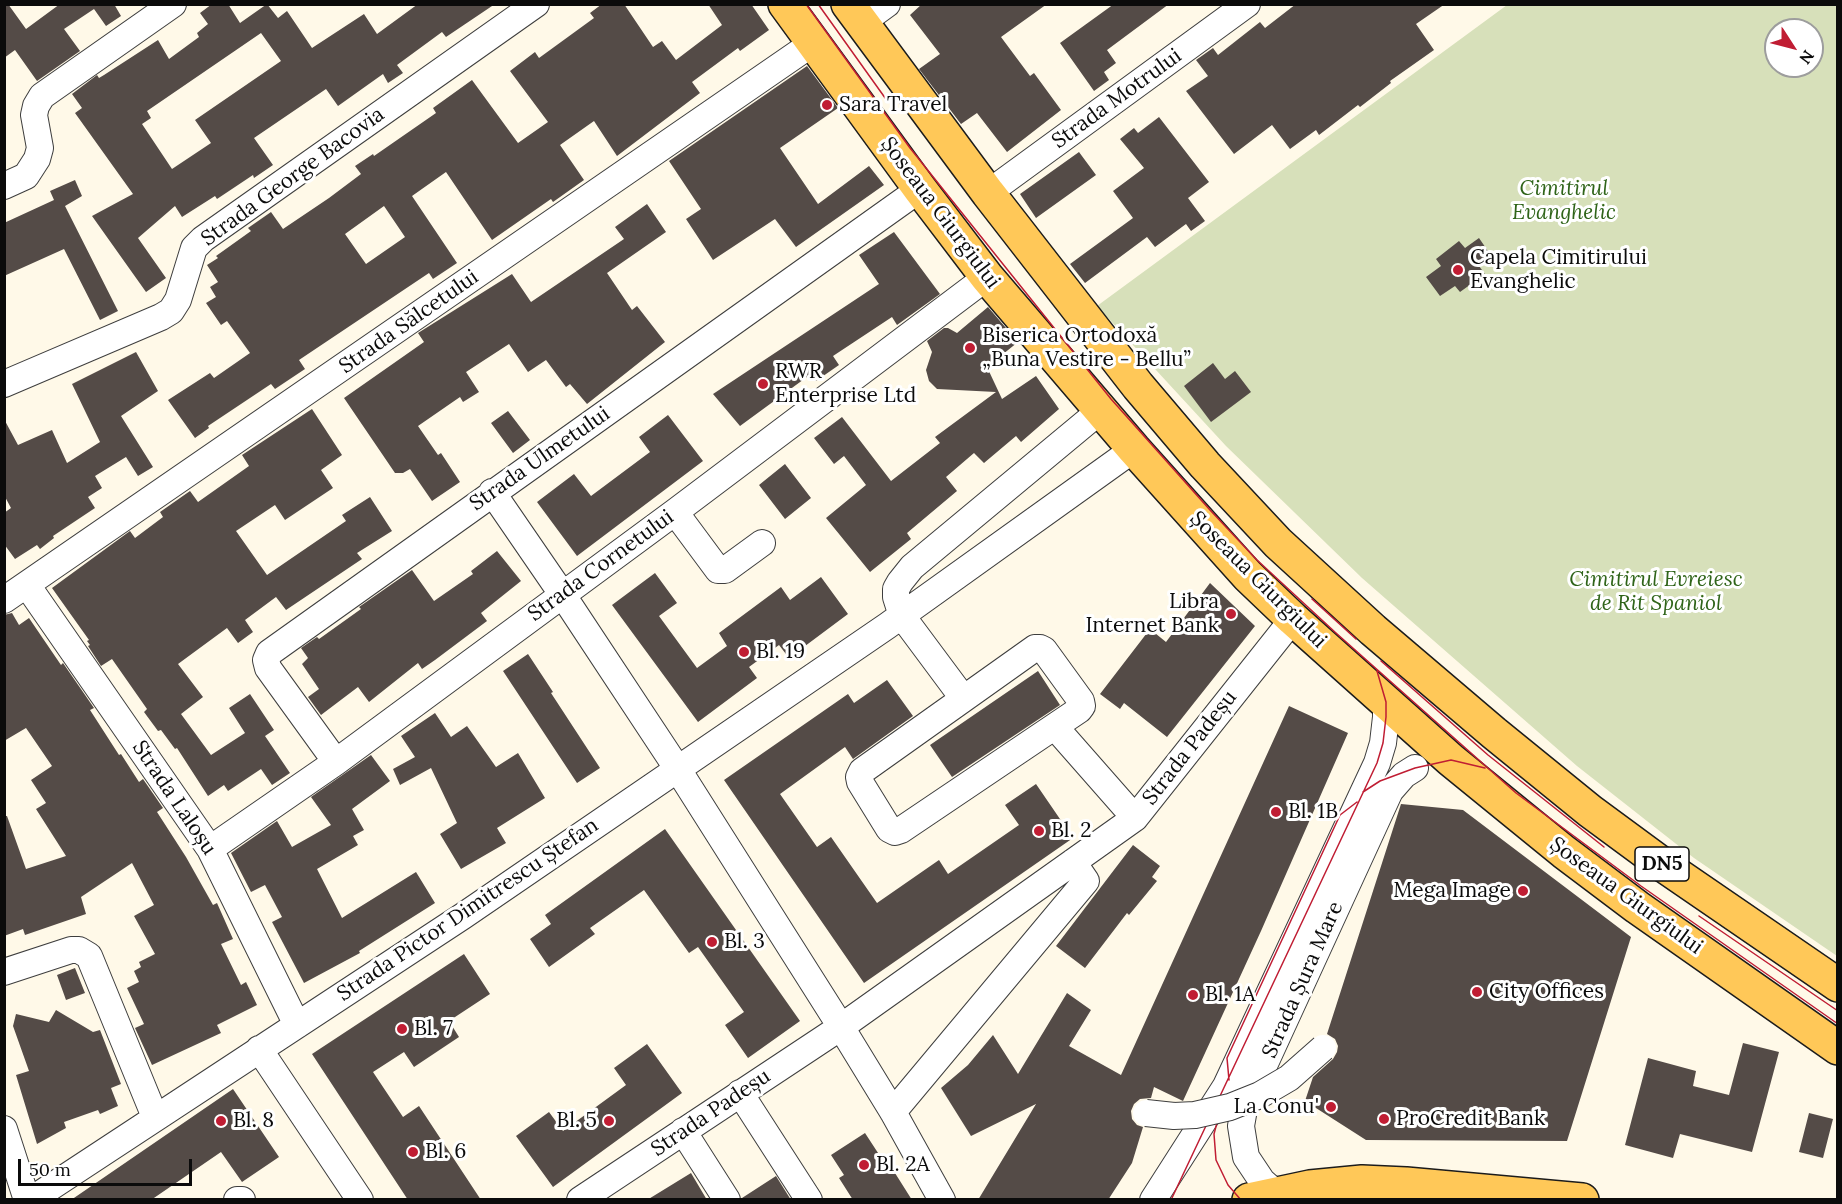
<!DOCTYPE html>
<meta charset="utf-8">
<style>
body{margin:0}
#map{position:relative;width:1842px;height:1204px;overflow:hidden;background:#fff9e8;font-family:Lora,serif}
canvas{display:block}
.frame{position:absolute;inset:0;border:6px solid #0b0b0b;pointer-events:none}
.north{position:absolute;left:1764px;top:18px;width:60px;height:60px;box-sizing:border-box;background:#fff;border:2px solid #9d9d9d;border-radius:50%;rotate:126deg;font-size:16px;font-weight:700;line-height:24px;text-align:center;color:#0b0b0b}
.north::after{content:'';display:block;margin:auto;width:21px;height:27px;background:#c01d33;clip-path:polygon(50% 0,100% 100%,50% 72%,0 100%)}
.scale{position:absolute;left:18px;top:1159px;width:174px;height:27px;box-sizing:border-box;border:3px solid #0b0b0b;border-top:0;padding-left:8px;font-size:18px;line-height:21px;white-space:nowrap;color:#0b0b0b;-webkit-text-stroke:4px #fff;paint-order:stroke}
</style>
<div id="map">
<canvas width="1842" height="1204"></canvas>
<div class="frame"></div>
<div class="north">N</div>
<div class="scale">50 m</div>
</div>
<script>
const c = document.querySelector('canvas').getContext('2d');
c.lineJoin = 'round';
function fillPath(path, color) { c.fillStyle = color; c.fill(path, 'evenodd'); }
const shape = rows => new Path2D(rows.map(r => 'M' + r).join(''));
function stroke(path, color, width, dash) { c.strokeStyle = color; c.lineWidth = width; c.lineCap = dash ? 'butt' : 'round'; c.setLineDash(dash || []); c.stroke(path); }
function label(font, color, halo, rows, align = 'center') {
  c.font = font + ' Lora,serif'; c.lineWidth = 6; c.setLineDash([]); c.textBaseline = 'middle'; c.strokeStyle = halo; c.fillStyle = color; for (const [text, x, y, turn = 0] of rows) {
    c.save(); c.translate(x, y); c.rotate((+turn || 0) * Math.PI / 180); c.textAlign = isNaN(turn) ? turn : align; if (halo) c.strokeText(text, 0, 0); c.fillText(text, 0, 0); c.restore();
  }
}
const cemetery = shape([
 [1507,5,1837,5,1837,956,1694,858,1577,766,1362,578,1226,446,1097,306],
 [1776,30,1812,30,1812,66,1776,66]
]);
const building = shape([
 [4,4,8,4,26,29,60,4,114,4,121,16,106,26,94,9,64,29,80,51,37,81,15,50,4,58],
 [212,4,228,4,240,23,267,4,278,18,287,11,312,48,364,14,377,34,418,4,495,4,446,37,442,32,397,65,403,73,388,83,383,74,338,106,326,89,254,138,273,165,254,178,253,175,217,199,215,196,182,217,175,206,138,238,166,278,146,292,92,216,133,194,75,113,82,108,72,94,97,75,99,78,104,75,158,40,169,59,199,37,197,33,208,24,200,13],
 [261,33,281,61,195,120,211,143,172,169,142,124,151,118,147,111],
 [602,4,624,4,653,47,662,41,676,60,722,25,708,4,751,4,769,30,740,51,738,48,692,82,700,93,617,156,594,121,560,145,584,180,553,202,551,199,492,240,446,172,412,196,457,263,433,279,429,273,299,360,305,369,275,389,271,384,208,426,209,428,195,438,168,400,210,373,214,378,250,353,227,321,221,325,206,303,216,297,210,287,218,282,207,265,218,258,216,256,251,231,248,228,271,212,283,229,329,198,361,174,355,166,373,154,374,156,436,113,433,108,472,80,518,143,548,122,510,71,535,52,539,58,594,18,590,13],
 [384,206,405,237,366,264,345,234],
 [922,4,1047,4,1001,37,1030,76,1034,73,1061,110,1007,152,977,113,961,124,919,69,940,54,910,15],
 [1114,4,1169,4,1107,50,1116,63,1104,72,1109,80,1094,91,1060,43],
 [1296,4,1445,4,1416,24,1434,50,1390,81,1391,83,1360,107,1358,105,1319,135,1316,130,1290,149,1272,125,1234,154,1186,91,1208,76,1196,60,1213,48,1218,55,1260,22,1265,28],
 [807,66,838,108,780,148,818,204,869,166,884,185,796,247,775,219,713,260,686,219,701,209,669,161],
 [1159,117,1209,182,1188,198,1205,221,1191,231,1186,224,1155,247,1147,237,1085,283,1070,264,1133,218,1113,191,1144,168,1120,139,1134,128,1138,133],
 [1079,152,1096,175,1036,218,1020,194],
 [75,180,82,196,65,206,118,311,100,320,64,249,4,276,4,223,54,200,50,191],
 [647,204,666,232,607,273,632,310,637,306,665,342,587,404,570,384,566,387,546,360,528,372,509,344,466,372,479,392,463,402,460,397,418,426,438,455,441,453,460,482,432,501,410,469,403,473,395,473,344,398,424,342,418,333,512,274,531,302,624,239,615,227],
 [894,232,940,294,897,325,892,317,833,356,839,365,816,381,811,374,740,426,713,394,879,284,859,255],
 [1479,238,1492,257,1479,266,1485,274,1460,292,1455,286,1440,296,1426,277,1441,266,1436,259,1459,241,1465,248],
 [988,307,1018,342,987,367,1002,399,1036,376,1059,409,1021,442,1016,436,984,463,974,453,946,477,957,491,907,533,911,539,870,572,826,518,866,485,844,456,834,464,814,438,842,417,891,481,940,443,935,437,996,392,937,389,929,381,926,370,932,352,927,341,944,328,948,328,957,333],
 [136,352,158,391,121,416,153,467,138,476,126,457,95,476,102,488,88,497,95,508,53,536,54,538,40,549,37,545,15,559,4,544,4,513,11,508,4,495,4,419,18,445,52,430,67,463,100,442,72,384],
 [1213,363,1225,379,1235,371,1251,392,1211,422,1184,386],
 [312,409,342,455,321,470,333,488,285,520,275,505,236,531,267,575,346,521,342,515,370,497,392,531,357,553,362,559,286,610,276,597,245,620,253,632,238,643,227,628,178,664,203,697,181,714,211,755,245,733,229,708,250,694,274,730,265,736,290,773,272,785,261,769,228,791,224,785,208,796,177,748,175,749,161,730,158,731,144,712,147,709,112,659,101,666,88,646,90,645,87,641,89,640,52,588,130,531,135,538,163,517,160,512,190,491,198,502,249,466,242,455],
 [508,411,530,440,513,453,491,423],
 [668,415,703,461,577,556,537,502,574,474,591,496,650,452,639,437],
 [785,464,811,498,785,519,759,485],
 [497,551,521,581,481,613,487,621,435,660,422,669,418,663,369,702,358,687,321,715,308,697,319,689,302,664,308,658,301,648,317,637,319,639,361,609,359,607,412,570,434,601,473,574,471,571],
 [655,573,677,603,659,616,697,668,727,646,719,633,781,587,790,600,821,577,848,614,789,658,779,645,749,667,757,678,698,722,612,605],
 [1210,583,1255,626,1167,737,1124,703,1120,709,1100,694,1150,629,1166,642],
 [12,613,19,625,29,618,61,665,63,663,94,708,90,710,119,755,121,754,139,782,143,779,163,808,157,812,186,857,213,905,217,903,233,939,221,944,241,985,246,982,257,1005,217,1025,221,1033,152,1065,135,1028,144,1024,127,988,139,982,134,971,141,967,139,962,155,954,134,916,154,905,132,863,81,897,86,914,25,935,23,929,4,936,4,816,7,816,26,869,66,856,36,809,46,803,31,780,52,766,26,728,4,741,4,615],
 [528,654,553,692,551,693,600,768,577,783,503,671],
 [1038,671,1060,705,952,777,930,745],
 [887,680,913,716,853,759,845,747,780,794,817,847,831,837,877,903,939,860,948,874,1019,825,1005,805,1036,784,1073,838,864,983,724,780,848,694,854,703],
 [1289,706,1348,733,1261,931,1183,1101,1154,1087,1151,1098,1140,1099,1134,1104,1131,1111,1132,1119,1137,1125,1143,1127,1132,1163,1108,1200,978,1200,1036,1104,971,1136,941,1088,968,1065,993,1035,1018,1074,1067,993,1091,1010,1069,1046,1121,1075],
 [435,713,451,737,467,726,496,767,518,753,545,798,497,828,506,843,461,869,440,834,457,823,431,768,400,785,393,769,415,757,401,736],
 [371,755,390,781,352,809,364,830,353,836,358,845,317,869,342,918,416,872,435,903,359,951,360,953,304,983,272,922,282,917,265,885,251,892,231,853,277,821,292,847,331,825,311,797],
 [1401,804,1463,810,1631,937,1567,1141,1366,1140,1305,1101,1313,1077,1333,1059,1337,1052,1338,1046,1335,1039,1327,1034],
 [665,829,800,1021,748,1058,725,1025,744,1012,698,947,689,953,644,890,590,928,595,934,549,967,530,939,551,924,545,915],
 [1133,845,1160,866,1152,877,1157,881,1129,915,1127,913,1085,968,1056,946],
 [464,954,490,994,449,1021,459,1037,414,1067,404,1052,373,1072,403,1117,419,1106,481,1200,408,1200,312,1054],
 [75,968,85,993,66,1000,57,975],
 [56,1010,93,1032,100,1030,121,1084,111,1088,118,1106,100,1114,98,1110,64,1122,66,1128,37,1144,16,1075,29,1071,13,1026,16,1014,49,1022],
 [1743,1043,1779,1052,1752,1152,1680,1134,1673,1158,1625,1145,1648,1058,1696,1071,1693,1086,1729,1095],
 [647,1044,682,1093,553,1187,516,1136,549,1112,563,1131,626,1085,614,1068],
 [233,1089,279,1157,242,1182,221,1152,151,1200,71,1200],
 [1809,1113,1833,1119,1823,1158,1799,1152],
 [865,1133,880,1156,883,1154,912,1200,853,1200,839,1178,844,1175,831,1155],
 [691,1173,707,1200,647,1200],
 [776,1176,791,1200,742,1200,742,1198]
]);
const minor = shape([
 [861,23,887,4],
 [4,186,26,176,37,159,40,148,34,115,36,106,42,96,173,4],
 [988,193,1247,4],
 [4,384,161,317,171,311,178,300,194,248,203,239,536,4],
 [492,492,562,594,677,768,841,1027,893,1112,942,1200],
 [675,512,718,570,725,570,762,543],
 [27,585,210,849,297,1025],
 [4,600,813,43],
 [1035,648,1040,648,1044,650,1081,701,1082,706,1079,710,901,830,895,832,889,829,860,782,859,777,862,771,1035,648],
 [963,698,902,616,896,597,896,589,900,582,912,567,1101,410],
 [1055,727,1135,818],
 [336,762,268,668,266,660,269,653,920,189],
 [210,849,336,762,675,512,987,277],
 [4,972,71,950,79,950,89,956,155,1117],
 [259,1049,360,1200],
 [740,1093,809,1200],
 [893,1112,1086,881,1073,862],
 [4,1129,27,1200],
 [683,1131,727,1200],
 [1282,1193,1270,1188,1262,1181,1246,1157,1241,1126,1244,1109,1390,791,1404,775,1415,768],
 [31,1200,463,916,887,626,1134,449],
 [237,1200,242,1200],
 [580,1200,841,1027,1135,818,1293,619],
 [1153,1200,1226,1086,1377,763,1383,743,1386,717,1386,702]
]);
const major = shape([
 [785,4,920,189,987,277,1134,449,1248,576,1293,619,1451,760,1564,852,1637,907,1838,1048],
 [848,4,988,193,1138,386,1205,465,1278,543,1373,630,1494,733,1590,811,1666,867,1838,985],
 [1249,1200,1310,1187,1362,1182,1406,1184,1582,1200]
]);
const tram = shape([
 [806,4,910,148,1111,399,1210,510,1257,560,1336,633,1516,793,1641,886,1838,1024],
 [818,4,888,102],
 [1312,599,1356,639],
 [1381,661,1488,755,1604,847],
 [1363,792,1380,781,1415,768,1451,760,1485,768],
 [1699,916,1838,1011],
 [1229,1080,1227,1058,1340,815,1357,802],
 [1219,1115,1214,1134,1216,1160,1228,1185,1241,1200],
 [1171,1200,1377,763,1383,743,1386,717,1386,702,1377,671]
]);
const minorBridge = shape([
 [1146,1113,1174,1116,1195,1115,1230,1107,1260,1095,1289,1078,1323,1048]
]);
const markers = [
 [827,105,6,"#c01d33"],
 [1458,270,6,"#c01d33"],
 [970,348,6,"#c01d33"],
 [763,384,6,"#c01d33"],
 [1231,614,6,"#c01d33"],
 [744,652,6,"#c01d33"],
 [1276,812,6,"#c01d33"],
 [1039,831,6,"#c01d33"],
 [1523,891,6,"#c01d33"],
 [712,942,6,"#c01d33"],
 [1477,992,6,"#c01d33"],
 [1193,995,6,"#c01d33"],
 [402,1029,6,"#c01d33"],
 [1331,1107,6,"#c01d33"],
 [1384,1119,6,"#c01d33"],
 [221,1121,6,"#c01d33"],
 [609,1121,6,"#c01d33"],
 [413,1152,6,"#c01d33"],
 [864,1165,6,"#c01d33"]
];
const shields = [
 [1662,864,54]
];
const shieldNames = [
 ["DN5",1662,864]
];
const streetNames = [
 ["Strada Motrului",1117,99,-36],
 ["Strada George Bacovia",293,177,-36],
 ["Șoseaua Giurgiului",940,213,53],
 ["Strada Sălcetului",409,322,-35],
 ["Strada Ulmetului",540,459,-35],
 ["Strada Cornetului",601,566,-36],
 ["Șoseaua Giurgiului",1258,580,45],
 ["Strada Padeșu",1190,748,-52],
 ["Strada Laloșu",174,798,56],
 ["Șoseaua Giurgiului",1626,896,36],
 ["Strada Pictor Dimitrescu Ștefan",468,910,-34],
 ["Strada Șura Mare",1303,980,-66],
 ["Strada Padeșu",711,1113,-34]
];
const poiNames = [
 ["Sara Travel",839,105],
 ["Capela Cimitirului",1470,258],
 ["Evanghelic",1470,282],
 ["Biserica Ortodoxă",982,336],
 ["„Buna Vestire - Bellu”",982,360],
 ["RWR",775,372],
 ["Enterprise Ltd",775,396],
 ["Libra",1219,602,"right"],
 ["Internet Bank",1219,626,"right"],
 ["Bl. 19",756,652],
 ["Bl. 1B",1288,812],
 ["Bl. 2",1051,831],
 ["Mega Image",1511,891,"right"],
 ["Bl. 3",724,942],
 ["City Offices",1489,992],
 ["Bl. 1A",1205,995],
 ["Bl. 7",414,1029],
 ["La Conu'",1319,1107,"right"],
 ["ProCredit Bank",1396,1119],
 ["Bl. 8",233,1121],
 ["Bl. 5",597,1121,"right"],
 ["Bl. 6",425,1152],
 ["Bl. 2A",876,1165]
];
const parkNames = [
 ["Cimitirul",1564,189],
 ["Evanghelic",1564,213],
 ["Cimitirul Evreiesc",1656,580],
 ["de Rit Spaniol",1656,604]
];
fillPath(cemetery, '#d7e0ba');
fillPath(building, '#544b47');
stroke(minor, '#3e3e3e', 28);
stroke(major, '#1c1c1c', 36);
stroke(minor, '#fff', 26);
stroke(major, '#ffc858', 33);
stroke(tram, '#c01d33', 1.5);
stroke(minorBridge, '#3e3e3e', 28, []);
stroke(minorBridge, '#fff', 26);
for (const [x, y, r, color] of markers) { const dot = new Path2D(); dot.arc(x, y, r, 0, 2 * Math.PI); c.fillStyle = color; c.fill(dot); stroke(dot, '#fff', 2); }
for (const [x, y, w] of shields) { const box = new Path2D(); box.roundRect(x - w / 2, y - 17, w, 34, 4.5); c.fillStyle = '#fff'; c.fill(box); stroke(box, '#0b0b0b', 1.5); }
label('bold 20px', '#0b0b0b', null, shieldNames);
label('21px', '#0b0b0b', '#fff', streetNames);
label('21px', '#0b0b0b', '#fff', poiNames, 'left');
label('italic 21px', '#2f6419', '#fff', parkNames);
</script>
